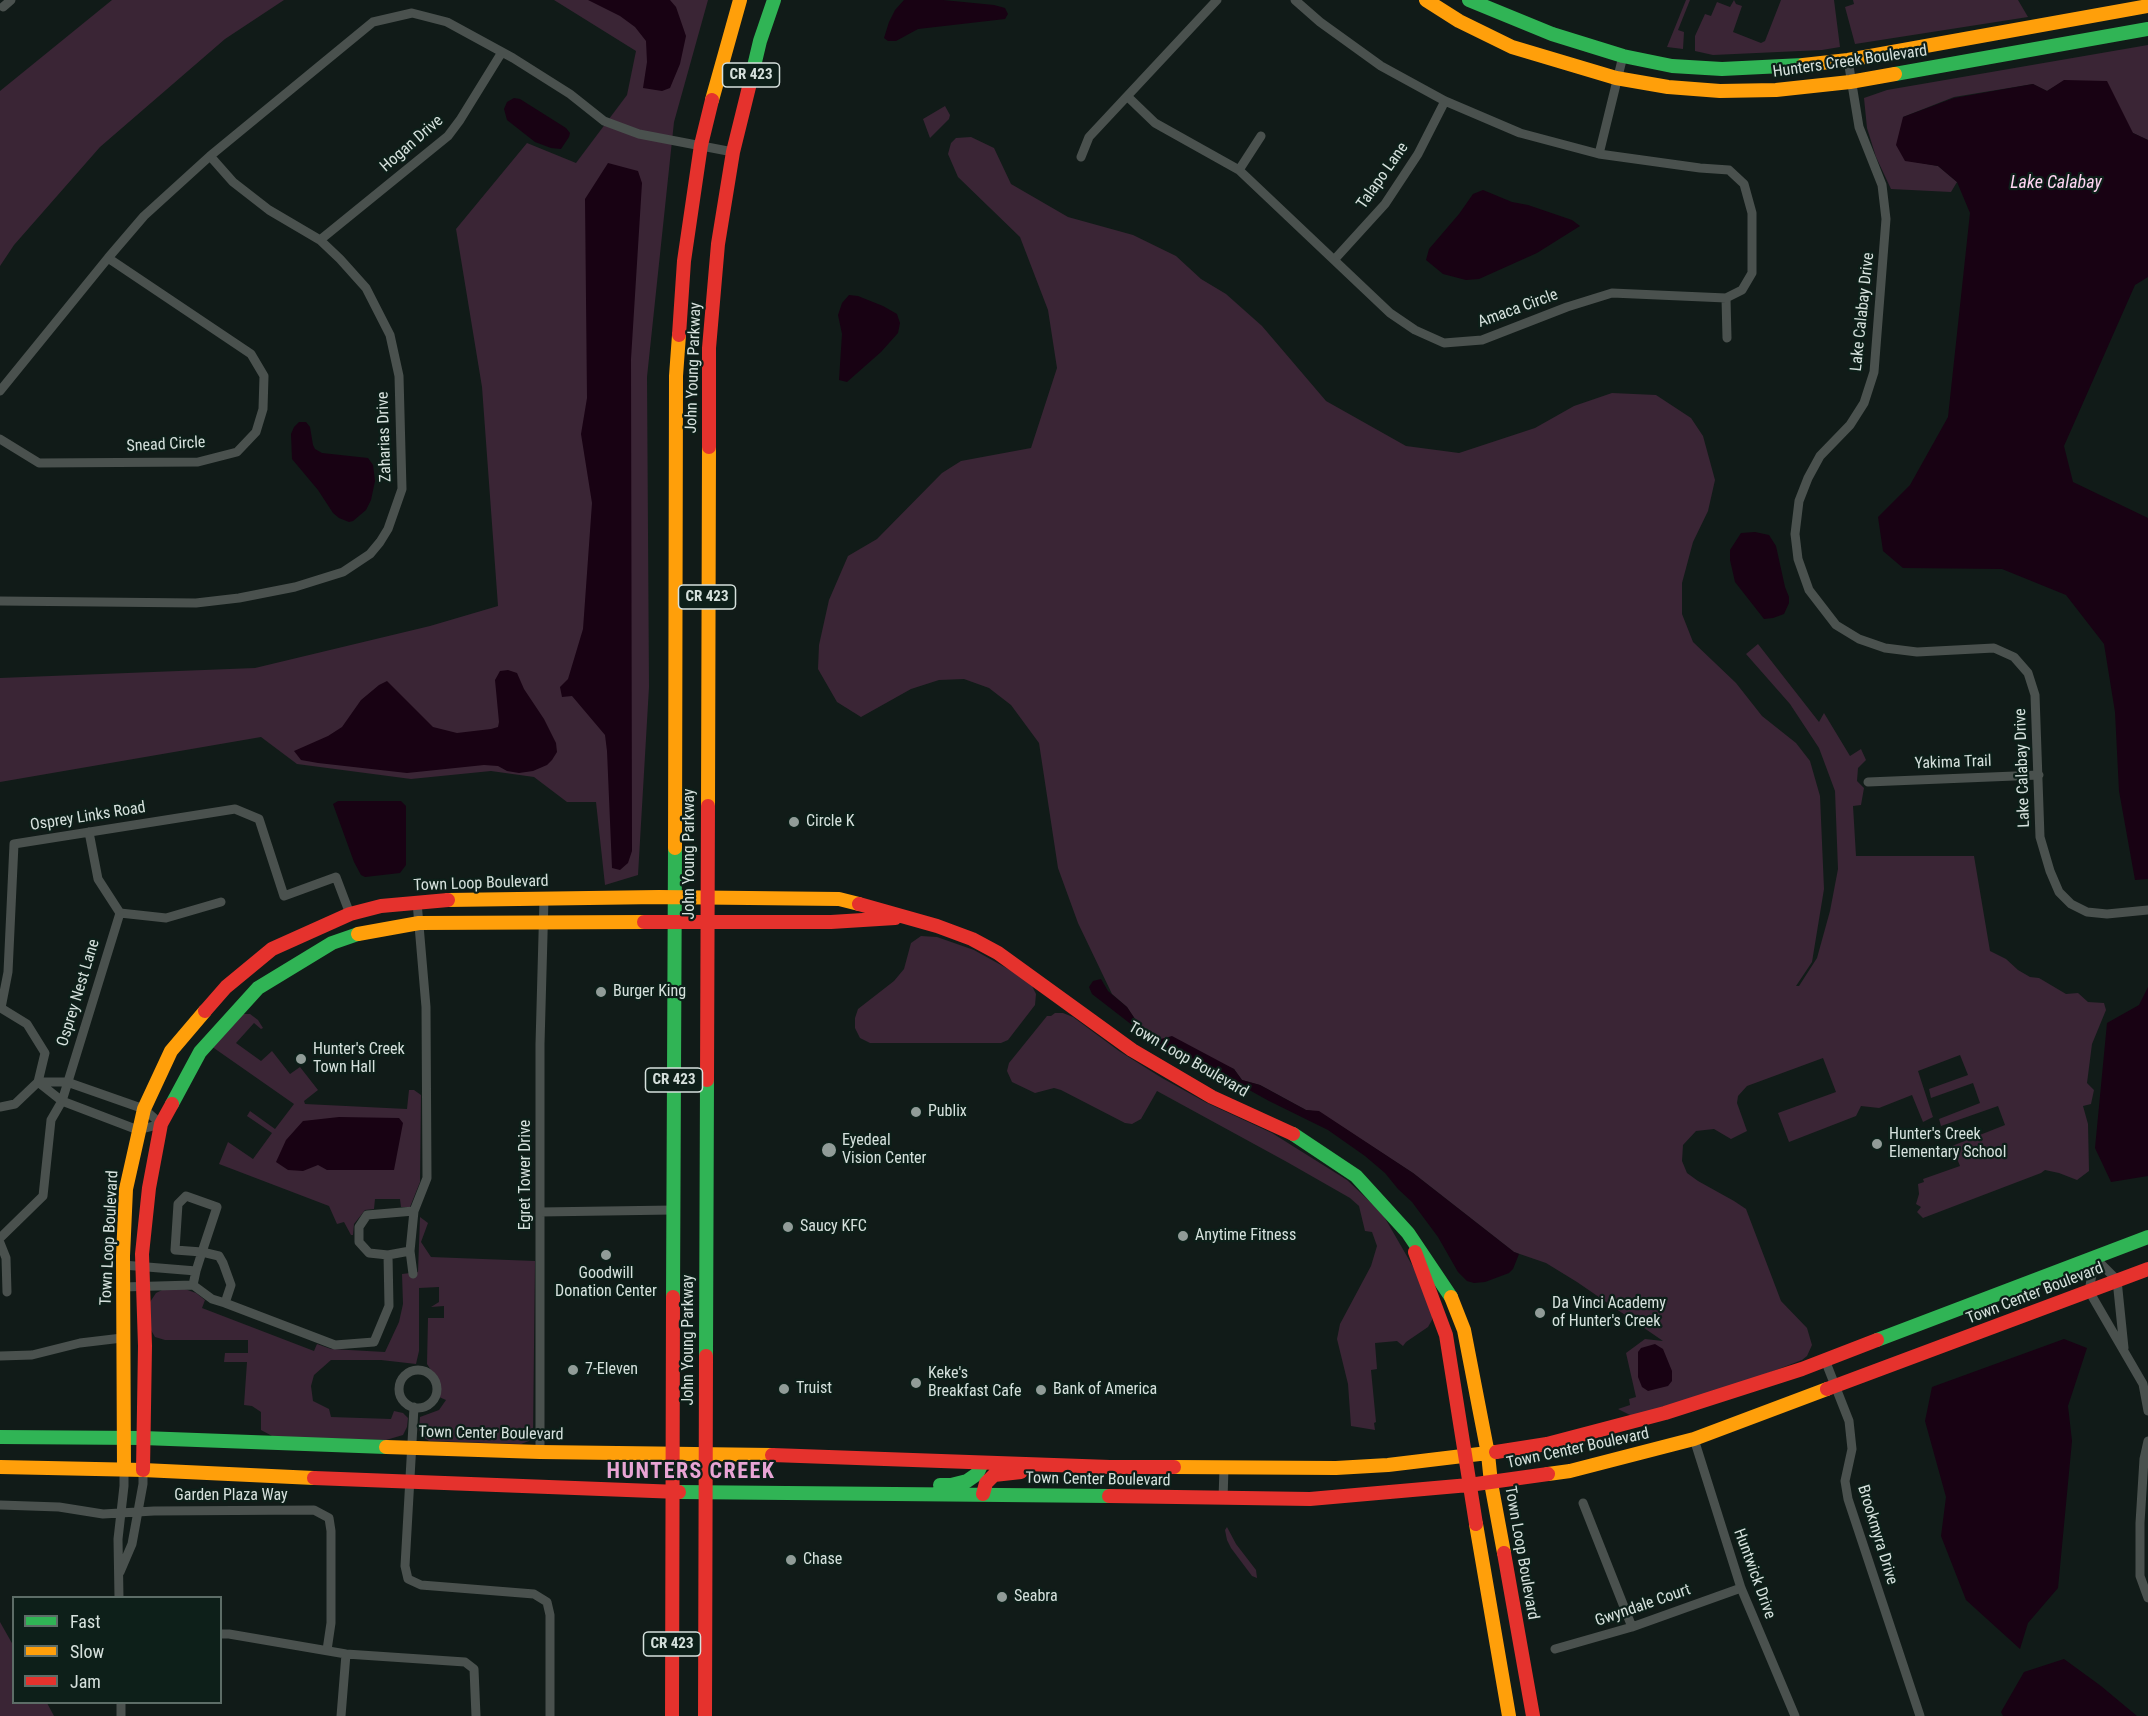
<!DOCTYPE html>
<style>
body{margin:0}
#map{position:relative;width:2148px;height:1716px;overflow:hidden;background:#111b18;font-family:"Roboto Condensed",sans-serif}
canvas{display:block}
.legend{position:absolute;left:12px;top:1596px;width:210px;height:108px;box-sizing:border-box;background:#0d1f19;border:2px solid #5d6d67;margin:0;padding:8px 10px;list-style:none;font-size:18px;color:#d6e1dd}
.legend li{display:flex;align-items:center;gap:12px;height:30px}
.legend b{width:30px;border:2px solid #5d6d67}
</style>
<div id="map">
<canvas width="2148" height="1716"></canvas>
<ul class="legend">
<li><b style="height:8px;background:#30b455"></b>Fast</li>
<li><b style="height:8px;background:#ff9f0a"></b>Slow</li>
<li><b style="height:8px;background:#e5322d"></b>Jam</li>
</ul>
</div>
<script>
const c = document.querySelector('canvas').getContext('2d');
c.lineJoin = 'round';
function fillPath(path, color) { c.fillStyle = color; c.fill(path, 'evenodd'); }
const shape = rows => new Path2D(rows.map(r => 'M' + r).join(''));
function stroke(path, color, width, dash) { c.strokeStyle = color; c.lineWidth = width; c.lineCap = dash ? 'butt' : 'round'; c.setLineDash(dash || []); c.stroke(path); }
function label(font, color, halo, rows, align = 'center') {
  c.font = font + ' "Roboto Condensed",sans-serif'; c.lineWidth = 4.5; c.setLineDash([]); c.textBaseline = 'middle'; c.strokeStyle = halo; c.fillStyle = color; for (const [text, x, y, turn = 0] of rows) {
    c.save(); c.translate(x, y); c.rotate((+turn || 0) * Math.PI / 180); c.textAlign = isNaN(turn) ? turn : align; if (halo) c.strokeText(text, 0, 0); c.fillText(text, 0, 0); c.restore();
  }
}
const green = shape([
 [112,0,284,0,225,39,100,147,14,245,0,266,0,91],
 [554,0,708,0,674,122,647,377,649,687,638,875,605,885,596,802,567,802,534,777,491,771,411,779,297,764,261,737,0,782,0,678,255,668,430,626,498,606,482,387,456,229,527,143,576,163,627,95,636,51],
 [1686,0,1690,0,1678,30,1684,32,1683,49,1667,47],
 [1734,0,1736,4,1742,6,1733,32,1761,43,1765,41,1781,0,1834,0,1840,47,1822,50,1713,55,1695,51,1695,36,1705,14,1711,16,1717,2,1730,7],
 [1853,0,2018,0,2028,17,1855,44,1845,7,1854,4],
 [2148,45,2148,140,2133,133,2064,81,2047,91,2033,84,1954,97,1903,117,1905,160,1938,166,1957,182,1951,192,1891,189,1876,157,1867,128,1864,98,1887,90],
 [945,106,950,115,949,119,930,138,923,119],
 [971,137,994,148,1011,184,1068,217,1133,235,1176,256,1201,279,1226,294,1262,326,1326,401,1406,446,1459,453,1535,428,1574,406,1612,393,1656,395,1691,418,1703,436,1715,480,1708,511,1693,542,1682,583,1682,614,1693,642,1736,683,1762,716,1796,743,1810,761,1820,796,1824,889,1812,962,1796,986,1799,986,1817,958,1830,911,1838,869,1835,791,1819,748,1790,704,1746,654,1758,644,1819,722,1824,713,1850,756,1861,749,1866,760,1858,768,1857,781,1864,788,1861,805,1853,806,1856,856,1974,856,1990,951,2006,959,2018,970,2030,977,2039,978,2066,994,2078,993,2088,1002,2104,1003,2106,1010,2092,1044,2087,1083,2094,1090,2091,1104,2083,1106,2088,1124,2089,1171,2077,1180,2059,1173,2045,1170,2041,1173,1923,1218,1917,1212,1921,1207,1916,1204,1919,1194,1918,1184,1924,1182,1923,1179,1960,1166,1952,1146,2005,1125,1998,1106,1941,1126,1939,1119,1980,1103,1973,1083,1931,1098,1929,1089,1968,1075,1960,1055,1918,1071,1933,1117,1923,1122,1912,1095,1879,1108,1861,1106,1856,1116,1789,1142,1778,1113,1836,1092,1823,1058,1747,1086,1738,1096,1737,1103,1747,1131,1731,1139,1714,1129,1696,1131,1683,1145,1682,1161,1687,1173,1698,1181,1734,1201,1746,1209,1781,1301,1807,1328,1812,1345,1807,1356,1802,1360,1742,1383,1639,1415,1630,1415,1618,1409,1630,1405,1629,1399,1636,1397,1626,1353,1645,1339,1663,1341,1577,1282,1546,1263,1514,1252,1413,1173,1319,1112,1306,1110,1260,1085,1242,1080,1234,1069,1161,1039,1139,1025,1127,1007,1112,994,1078,923,1058,868,1039,743,1011,705,989,688,964,679,939,680,911,689,861,717,837,702,818,669,819,645,829,600,848,556,877,539,942,473,961,461,1031,448,1057,368,1048,310,1020,237,958,177,948,154,951,143,956,138],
 [921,936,937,937,974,950,1019,975,1032,986,1036,994,1035,1005,1008,1040,1001,1043,870,1043,860,1038,855,1028,855,1018,858,1009,894,981,904,969,911,943],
 [1055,1013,1063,1013,1073,1017,1119,1051,1162,1078,1207,1103,1272,1133,1347,1180,1382,1213,1423,1284,1432,1310,1432,1320,1428,1327,1406,1342,1403,1346,1397,1341,1375,1343,1377,1369,1371,1370,1376,1422,1374,1423,1375,1430,1351,1426,1348,1384,1337,1339,1340,1324,1371,1266,1377,1246,1372,1232,1365,1231,1359,1206,1350,1198,1287,1162,1157,1091,1141,1119,1132,1124,1125,1123,1061,1090,1054,1088,1035,1093,1012,1082,1007,1071,1009,1063,1047,1016,1051,1016],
 [241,1014,250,1014,258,1020,263,1028,261,1029,254,1023,236,1043,261,1061,272,1051,290,1074,300,1067,318,1090,304,1101,305,1104,407,1109,409,1090,414,1090,421,1095,420,1182,410,1207,401,1207,400,1199,375,1199,374,1209,365,1210,354,1224,353,1235,351,1235,344,1222,337,1224,329,1206,219,1164,228,1142,253,1159,272,1133,247,1116,250,1111,275,1129,294,1104,211,1046],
 [420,1217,428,1223,421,1242,431,1257,535,1261,533,1434,529,1441,521,1444,429,1441,423,1437,419,1430,420,1417,439,1410,446,1400,439,1397,438,1381,427,1364,428,1318,444,1318,444,1306,431,1307,439,1302,439,1287,419,1288,419,1351,416,1364,381,1360,331,1360,314,1375,311,1386,313,1401,329,1409,331,1417,391,1419,394,1411,403,1413,408,1418,407,1427,403,1435,386,1440,274,1437,261,1430,261,1412,252,1406,244,1405,247,1362,224,1362,225,1353,248,1353,248,1340,165,1340,155,1337,151,1330,150,1302,156,1293,166,1288,182,1288,196,1293,205,1300,202,1308,314,1351,317,1344,331,1349,385,1352,399,1322,403,1304,402,1274,418,1272],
 [1227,1527,1236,1544,1256,1570,1257,1578,1252,1576,1231,1548,1227,1540,1225,1530],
 [0,1622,13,1645,14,1702,47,1703,54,1716,0,1716]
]);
const water = shape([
 [588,0,670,0,676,7,686,36,680,64,670,88,662,91,643,88,647,62,646,41,635,27,620,16],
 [904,0,943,0,994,5,1005,8,1008,14,1005,19,918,29,896,41,888,41,884,38,889,22,895,10],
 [2064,80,2107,81,2133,133,2148,140,2148,277,2135,285,2064,446,2073,482,2148,518,2148,879,2135,880,2119,791,2115,712,2104,644,2066,595,2002,569,1903,568,1883,551,1878,517,1910,485,1948,417,1970,213,1957,182,1938,166,1905,161,1896,145,1903,117,1954,98,2033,84,2047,91],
 [514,98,520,99,566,128,570,133,569,137,561,149,551,148,535,142,507,120,504,109,507,102],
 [608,163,638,171,642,183,631,359,632,851,628,863,620,870,612,868,607,751,605,735,572,696,562,697,560,687,568,679,583,629,592,503,581,434,587,398,585,199],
 [1483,190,1512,202,1528,205,1572,220,1580,226,1537,253,1479,279,1466,280,1443,274,1426,260,1429,249,1459,214,1473,194],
 [849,295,858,296,883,306,897,314,900,323,898,333,881,352,847,382,839,380,842,334,838,315,842,303],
 [299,422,306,422,310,427,313,445,315,449,322,453,368,458,373,465,375,481,371,500,366,510,353,521,349,522,339,518,333,513,318,490,292,459,291,434,294,427],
 [1755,532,1769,535,1776,546,1785,587,1789,597,1789,603,1784,614,1773,618,1764,619,1735,582,1730,560,1730,550,1741,533],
 [508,670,517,673,524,689,544,719,556,743,557,752,552,760,547,765,533,771,519,773,507,771,498,766,484,765,407,773,318,763,301,760,294,751,328,736,342,727,361,700,379,685,387,681,433,727,457,733,491,729,498,727,499,722,495,680,500,671],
 [338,801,401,801,406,806,406,865,400,873,365,877,361,875,354,862,333,804],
 [1101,979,1108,991,1127,1007,1139,1025,1161,1039,1172,1036,1234,1069,1242,1080,1260,1085,1306,1110,1319,1111,1413,1173,1514,1252,1519,1254,1513,1269,1509,1273,1485,1282,1474,1283,1467,1281,1458,1272,1438,1237,1412,1202,1398,1189,1385,1173,1365,1156,1328,1130,1269,1101,1181,1052,1165,1047,1145,1035,1092,994,1089,987,1093,981],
 [2148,987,2148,1176,2111,1182,2095,1148,2107,1023,2139,1005],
 [339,1117,399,1118,403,1123,394,1170,327,1170,318,1165,303,1171,288,1170,276,1162,286,1140,303,1121],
 [2064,1339,2087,1348,2068,1406,2072,1441,2058,1588,2028,1623,2020,1649,1966,1600,1941,1536,1946,1497,1925,1421,1932,1387],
 [1655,1344,1663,1349,1672,1371,1672,1381,1668,1386,1648,1391,1642,1387,1638,1377,1638,1352,1641,1348],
 [2064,1659,2101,1686,2137,1716,2003,1716,2001,1712,2024,1672]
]);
const street = shape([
 [3,7,11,0],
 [1848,60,1859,127,1882,185,1886,219,1874,372,1864,403,1850,425,1820,456,1808,478,1799,501,1795,534,1798,559,1809,590,1836,625,1859,639,1885,648,1917,652,1994,648,2014,657,2028,673,2035,695,2040,837,2050,871,2059,892,2071,904,2087,912,2107,914,2148,910],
 [1128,97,1155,123,1239,170,1390,313,1415,330,1444,343,1482,340,1567,307,1612,293,1726,298,1742,290,1752,273,1752,213,1744,184,1729,170,1700,168,1599,154,1520,133,1445,101,1381,66,1320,22,1295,0],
 [1599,154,1623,56],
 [1081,157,1089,137,1217,0],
 [1239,170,1261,136],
 [320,240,448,136,460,120,502,52],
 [1334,260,1385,204,1418,154,1445,101],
 [1726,298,1727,338],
 [0,391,108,258,144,216,210,156,373,22,412,13,447,22,513,58,570,94,604,121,639,134,733,152],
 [0,439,39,463,198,462,237,452,256,432,263,409,264,376,251,354,108,258],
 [0,601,196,603,239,598,295,587,343,572,370,554,380,542,388,529,402,489,399,376,390,335,366,288,340,259,320,240,269,210,233,182,210,156],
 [1868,782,2039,775],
 [89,832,98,879,120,913,166,918,221,902],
 [38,1082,62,1101,138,1130,161,1124],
 [38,1082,67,1082,144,1109,161,1124],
 [0,1107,15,1104,38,1082,45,1053,27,1024,1,1008,8,972,14,844,235,809,259,819,284,896,336,877,350,914],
 [540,1212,673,1210],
 [0,1238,43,1196,51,1120,62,1101,120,913],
 [0,1243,6,1258,7,1292],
 [410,1251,388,1255,369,1253,359,1242,359,1227,367,1215,414,1211],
 [2095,1258,2089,1291,2143,1384,2148,1411],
 [2095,1258,2117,1280,2124,1348],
 [123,1265,196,1271],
 [413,1274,410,1251,414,1211,427,1178,426,1007,417,902],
 [122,1287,193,1285,212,1299,225,1303,231,1285,223,1263,219,1256,202,1252,175,1250,178,1204,186,1196,217,1207,202,1252,196,1271,193,1285],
 [225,1303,335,1345,374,1342,389,1306,388,1255],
 [0,1356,32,1355,80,1343,122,1338],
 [1825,1360,1849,1421,1852,1449,1845,1481,1848,1499,1920,1716],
 '399 1389a19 19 0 1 1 38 0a19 19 0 1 1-38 0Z',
 [414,1407,405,1566,408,1579,421,1585,534,1594,547,1602,550,1615,550,1716],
 [1694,1439,1741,1588,1795,1716],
 [2148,1441,2144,1459,2140,1523,2140,1576,2148,1598],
 [540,1452,540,1044,544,899],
 [1223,1499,1224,1468],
 [1583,1503,1632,1627],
 [0,1505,59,1507,103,1514,154,1511,314,1510,329,1518,331,1531,331,1623,327,1650],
 [120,1572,132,1544,143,1484,143,1470],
 [119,1598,118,1539,124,1486,124,1469],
 [220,1634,229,1634,346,1654,465,1662,474,1669,476,1716],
 [1555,1649,1632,1627,1741,1588],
 [121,1702,121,1716],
 [341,1716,346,1654]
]);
const fast = shape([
 [1469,0,1552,34,1623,56,1672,66,1722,69,1803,65],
 [1895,74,2148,29],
 [750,83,760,41,774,0],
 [172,1104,200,1052,258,988,332,943,358,934],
 [1293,1134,1356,1176,1408,1233,1451,1297],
 [673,1297,675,848],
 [1877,1340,2148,1237],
 [706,1356,707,1080],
 [0,1437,143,1438,386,1447],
 [940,1485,951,1485,967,1481,977,1474,982,1463],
 [679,1492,1109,1496]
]);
const slow = shape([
 [1426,0,1459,21,1512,47,1616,78,1668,87,1720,91,1776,90,1850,82,1895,74],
 [1803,65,1848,60,2148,6],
 [712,100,740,0],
 [708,806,709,447],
 [675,848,676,376,679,335],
 [448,900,659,897,839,899,859,904],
 [358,934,419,923,644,922],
 [1451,1297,1464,1330,1488,1454,1491,1483,1504,1553],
 [386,1447,540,1452,772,1455],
 [0,1467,143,1470,314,1478],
 [1174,1467,1336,1468,1388,1465,1496,1452],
 [124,1469,123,1256,126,1189,144,1109,171,1051,205,1011],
 [1548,1474,1570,1471,1694,1439,1827,1389],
 [1476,1524,1509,1716]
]);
const jam = shape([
 [679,335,684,261,701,145,712,100],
 [709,447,709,348,718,244,733,152,750,83],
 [859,904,937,926,972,939,998,953,1132,1050,1212,1097,1293,1134],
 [644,922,831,922,895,918],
 [205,1011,226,987,272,949,350,914,381,906,448,900],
 [707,1080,708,806],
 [1415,1252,1446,1335,1476,1524],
 [1827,1389,2148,1269],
 [1496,1452,1547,1444,1665,1413,1802,1369,1877,1340],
 [772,1455,1110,1467,1174,1467],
 [143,1470,145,1346,142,1254,149,1188,161,1124,172,1104],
 [314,1478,679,1492],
 [983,1494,986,1483,994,1475,1021,1472],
 [1109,1496,1310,1499,1469,1485,1548,1474],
 [1504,1553,1533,1716],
 [672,1716,673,1297],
 [705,1716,706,1356]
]);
const markers = [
 [794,822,6,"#919c98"],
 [601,992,6,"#919c98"],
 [301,1059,6,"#919c98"],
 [916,1112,6,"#919c98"],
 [1877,1144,6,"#919c98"],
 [829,1150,8,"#919c98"],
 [788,1227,6,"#919c98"],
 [1183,1236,6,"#919c98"],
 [606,1255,6,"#919c98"],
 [1540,1313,6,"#919c98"],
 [573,1370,6,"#919c98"],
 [916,1383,6,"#919c98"],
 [784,1389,6,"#919c98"],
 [1041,1390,6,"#919c98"],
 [791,1560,6,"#919c98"],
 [1002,1597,6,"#919c98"]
];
const shields = [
 [751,75,57],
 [707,597,57],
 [674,1080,57],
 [672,1644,57]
];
const shieldNames = [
 ["CR 423",751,75],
 ["CR 423",707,597],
 ["CR 423",674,1080],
 ["CR 423",672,1644]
];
const streetNames = [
 ["Hunters Creek Boulevard",1850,62,-8],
 ["Hogan Drive",412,144,-41],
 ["Talapo Lane",1383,176,-55],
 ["Amaca Circle",1518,309,-20],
 ["Lake Calabay Drive",1863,312,-84],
 ["John Young Parkway",694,368,-88],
 ["Zaharias Drive",385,437,-92],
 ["Snead Circle",166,445,-3],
 ["Yakima Trail",1953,763,-2],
 ["Lake Calabay Drive",2023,768,-92],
 ["Osprey Links Road",88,817,-9],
 ["John Young Parkway",690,854,-90],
 ["Town Loop Boulevard",481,884,-2],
 ["Osprey Nest Lane",79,993,-73],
 ["Town Loop Boulevard",1188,1060,30],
 ["Egret Tower Drive",526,1175,-90],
 ["Town Loop Boulevard",110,1238,-87],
 ["Town Center Boulevard",2035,1294,-21],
 ["John Young Parkway",689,1340,-90],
 ["Town Center Boulevard",491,1434,1],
 ["Town Center Boulevard",1578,1449,-12],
 ["Town Center Boulevard",1098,1480,1],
 ["Garden Plaza Way",231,1496],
 ["Brookmyra Drive",1877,1535,73],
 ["Town Loop Boulevard",1521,1553,80],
 ["Huntwick Drive",1754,1574,70],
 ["Gwyndale Court",1643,1606,-19]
];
const poiNames = [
 ["Circle K",806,822],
 ["Burger King",613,992],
 ["Hunter's Creek",313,1050],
 ["Town Hall",313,1068],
 ["Publix",928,1112],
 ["Hunter's Creek",1889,1135],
 ["Elementary School",1889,1153],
 ["Eyedeal",842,1141],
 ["Vision Center",842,1159],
 ["Saucy KFC",800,1227],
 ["Anytime Fitness",1195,1236],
 ["Goodwill",606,1274,"center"],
 ["Donation Center",606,1292,"center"],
 ["Da Vinci Academy",1552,1304],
 ["of Hunter's Creek",1552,1322],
 ["7-Eleven",585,1370],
 ["Keke's",928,1374],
 ["Breakfast Cafe",928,1392],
 ["Truist",796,1389],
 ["Bank of America",1053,1390],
 ["Chase",803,1560],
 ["Seabra",1014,1597]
];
const waterNames = [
 ["Lake Calabay",2056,183]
];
const districtNames = [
 ["HUNTERS CREEK",691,1472]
];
fillPath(green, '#3a2535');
fillPath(water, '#180213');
stroke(street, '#4a514e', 9);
stroke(fast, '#30b455', 14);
stroke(slow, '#ff9f0a', 14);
stroke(jam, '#e5322d', 14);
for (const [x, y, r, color] of markers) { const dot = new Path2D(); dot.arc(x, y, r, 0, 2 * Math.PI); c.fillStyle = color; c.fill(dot); stroke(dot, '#0d1f19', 2); }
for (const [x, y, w] of shields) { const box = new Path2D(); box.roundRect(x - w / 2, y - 12, w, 24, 4.5); c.fillStyle = '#0d1f19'; c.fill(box); stroke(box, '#d6e1dd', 1.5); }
label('bold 15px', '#d6e1dd', null, shieldNames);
label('16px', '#d6e1dd', '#0d1f19', streetNames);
label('16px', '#d6e1dd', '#0d1f19', poiNames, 'left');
label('italic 18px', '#ffd5f2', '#0d1f19', waterNames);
c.letterSpacing = '1.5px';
label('bold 22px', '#e8a5d5', '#0d1f19', districtNames);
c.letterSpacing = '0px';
</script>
